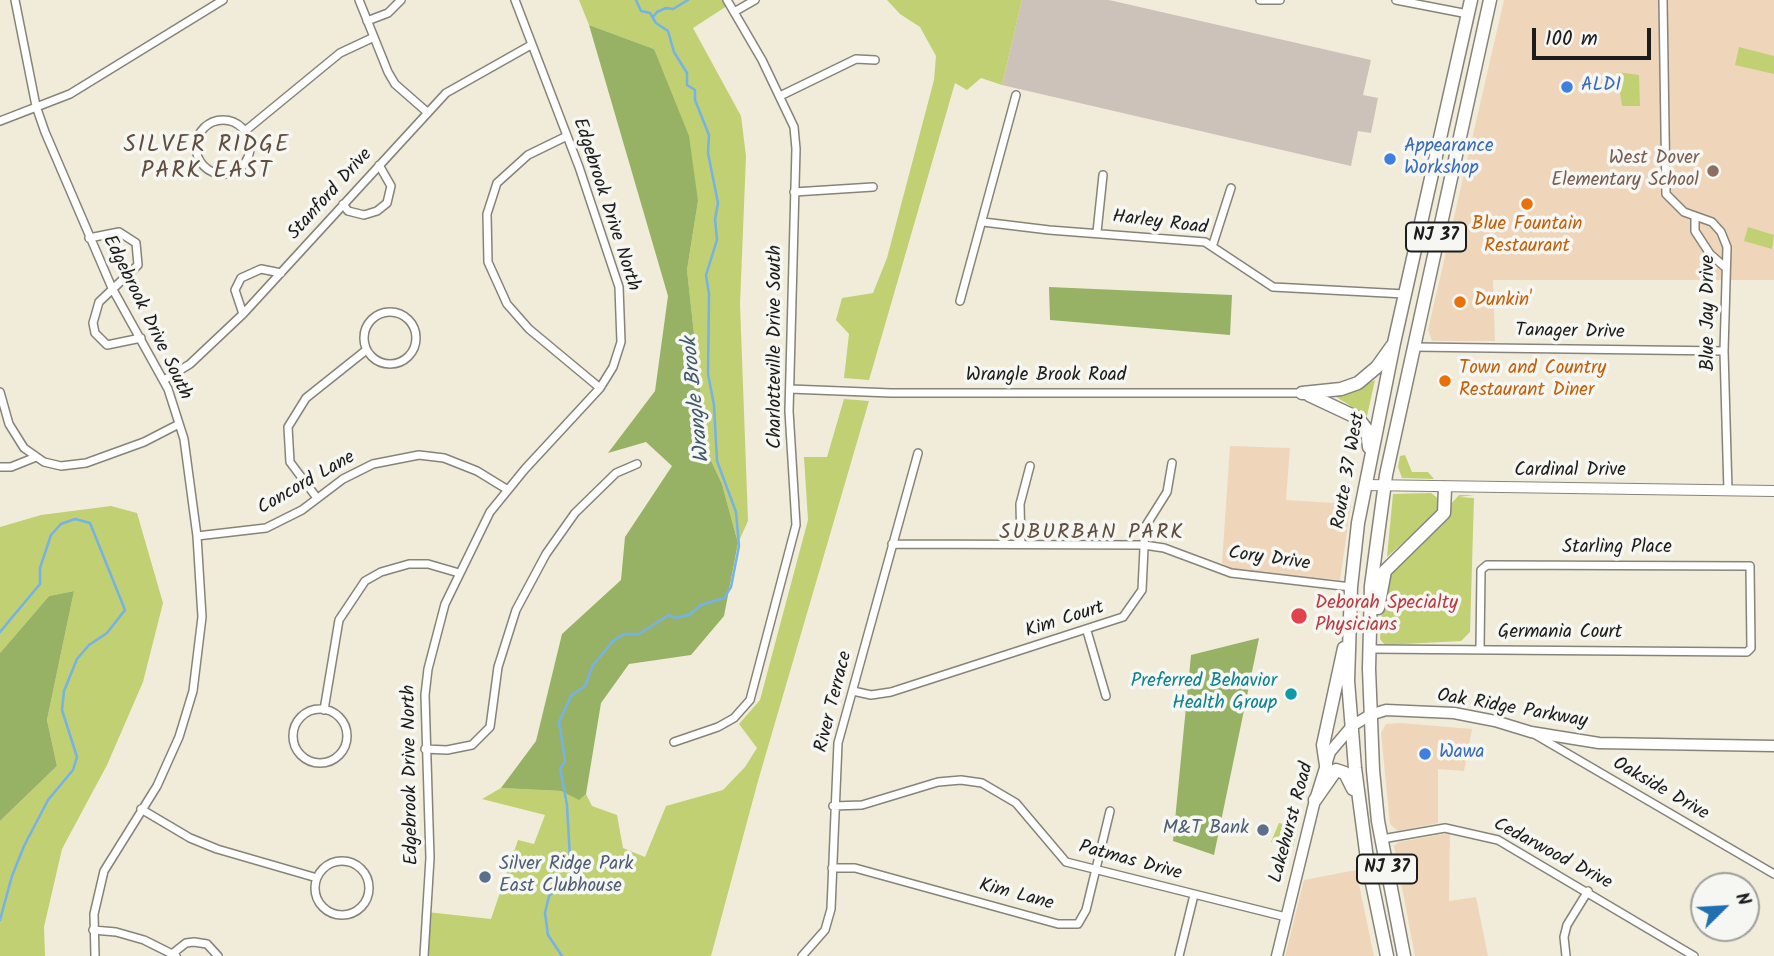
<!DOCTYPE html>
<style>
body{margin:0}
#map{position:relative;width:1774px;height:956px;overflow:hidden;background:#f0ecd9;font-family:Kalam,sans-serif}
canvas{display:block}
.north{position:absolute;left:1690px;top:872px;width:70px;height:70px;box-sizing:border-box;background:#f6f6f2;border:2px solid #9f9f9c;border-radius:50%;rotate:66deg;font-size:19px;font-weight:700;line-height:28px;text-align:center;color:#1c1c1c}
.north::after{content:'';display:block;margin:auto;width:24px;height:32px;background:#1f6fb2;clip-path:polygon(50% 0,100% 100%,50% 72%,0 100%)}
.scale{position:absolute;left:1532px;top:28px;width:119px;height:32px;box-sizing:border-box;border:4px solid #1c1c1c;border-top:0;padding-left:9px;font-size:21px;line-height:24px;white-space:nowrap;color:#1c1c1c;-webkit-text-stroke:5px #f6f6f2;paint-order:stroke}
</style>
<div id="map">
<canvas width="1774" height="956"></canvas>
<div class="north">N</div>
<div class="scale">100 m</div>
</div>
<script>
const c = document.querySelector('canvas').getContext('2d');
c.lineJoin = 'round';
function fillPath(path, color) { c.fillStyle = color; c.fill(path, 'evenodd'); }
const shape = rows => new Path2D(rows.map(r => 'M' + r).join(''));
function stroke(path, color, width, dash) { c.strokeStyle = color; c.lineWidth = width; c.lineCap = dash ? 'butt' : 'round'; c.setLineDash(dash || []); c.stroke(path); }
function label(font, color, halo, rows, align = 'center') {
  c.font = font + ' Kalam,sans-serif'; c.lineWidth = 7; c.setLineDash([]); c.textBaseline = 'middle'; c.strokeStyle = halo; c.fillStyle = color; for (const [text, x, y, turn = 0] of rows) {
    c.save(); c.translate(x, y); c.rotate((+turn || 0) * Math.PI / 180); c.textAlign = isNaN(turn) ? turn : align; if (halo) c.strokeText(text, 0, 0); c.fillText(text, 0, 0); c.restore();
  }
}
const built = shape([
 [1504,0,1774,0,1774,280,1493,280,1495,341,1432,341,1428,330],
 [1230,446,1290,448,1286,500,1351,504,1340,580,1234,570,1222,563],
 [1401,723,1472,729,1464,771,1438,769,1438,823,1398,831,1390,824,1381,733,1386,724],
 [1450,833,1449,901,1476,897,1488,956,1415,956,1394,846,1399,842],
 [1356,870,1374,956,1285,956,1304,880]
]);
const industrial = shape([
 [1022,0,1109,0,1371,60,1363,95,1378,98,1371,133,1358,131,1351,166,1002,85]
]);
const green = shape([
 [579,0,727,0,730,4,693,28,741,116,746,156,740,304,748,521,738,543,722,484,707,452,687,270,698,201,654,49,589,25],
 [887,0,1022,0,1002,85,981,78,967,90,955,83,869,380,844,378,849,334,836,320,842,298,873,293,887,258,934,80,936,56,920,27,900,14],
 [1739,47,1774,56,1774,74,1735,65],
 [1617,72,1639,75,1640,106,1622,106],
 [1748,227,1774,235,1772,249,1744,241],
 [1375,380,1367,416,1333,395,1360,388],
 [844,399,869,401,758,781,711,956,422,956,427,912,491,919,518,840,534,844,545,815,482,799,501,788,561,791,579,799,586,794,592,806,617,815,623,848,645,857,666,806,723,790,745,767,757,748,739,724,760,700,808,520,804,457,827,457],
 [1405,455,1412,472,1428,472,1434,479,1402,478,1398,467,1400,456],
 [1431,493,1440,500,1442,508,1387,557,1393,494],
 [1459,495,1474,495,1459,497,1474,498,1470,632,1461,641,1385,645,1380,639,1383,592,1390,572],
 [111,506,137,513,163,603,143,682,107,765,62,849,44,927,45,956,0,956,0,821,57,766,47,720,74,591,49,596,0,653,0,527,41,515],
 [1279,823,1298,827,1293,847,1271,842]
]);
const forest = shape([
 [589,25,654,49,689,136,698,201,687,270,707,452,722,484,738,543,724,616,691,655,629,664,601,703,586,794,579,800,561,791,501,788,536,741,562,634,621,580,625,537,672,466,646,442,608,453,655,391,668,296],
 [1049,287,1232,295,1230,335,1050,320],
 [74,591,47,720,57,766,0,821,0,653,49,596],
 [1259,638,1214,855,1173,841,1191,655]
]);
const stream = shape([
 [653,17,657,12,666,8,673,9,688,0],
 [0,632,40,584,40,568,51,535,61,524,75,519,90,523,125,610,107,633,89,645,77,659,64,691,62,710,77,757,73,770,48,800,24,846,12,876,0,920],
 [562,956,548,935,545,913,549,896,571,875,567,805,560,768,565,762,564,753,559,722,571,696,585,686,593,665,613,641,624,634,639,634,669,615,675,618,689,615,701,605,724,598,731,587,739,546,736,512,717,461,714,405,708,374,709,294,706,275,717,240,715,219,718,203,708,153,709,135,695,100,695,90,687,85,687,73,674,52,668,31,656,23,650,13,641,11,636,0]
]);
const minor = shape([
 [15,0,36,106,45,132,112,288,168,389,184,439,197,536,202,617,193,691,179,737,157,786,104,871,94,914,95,956],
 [359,0,388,72,395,84,427,112],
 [1260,0,1280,0],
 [1396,0,1468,14],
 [1663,0,1666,194,1684,212,1712,222,1721,232,1727,247,1724,351,1728,491],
 [734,12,755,0],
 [367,21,388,13,401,0],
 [780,96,856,59,875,60],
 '196 147a27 27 0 1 1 54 0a27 27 0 1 1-54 0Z',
 [0,121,70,94,223,0],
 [245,131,340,53,372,38],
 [567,136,528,155,497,183,487,214,488,262,507,304,529,329,600,388],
 [794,192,873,187],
 [343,204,348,211,364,215,377,211,387,203,391,186,379,165],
 [1695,216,1695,231,1710,254,1726,268],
 [983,222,1049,230,1205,242,1273,287,1405,294],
 [1097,232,1103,175],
 [89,238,119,232,136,243,138,265,99,302,93,323,95,333,107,345,141,338],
 [1213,244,1231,188],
 [960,301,1016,95],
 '364 338a26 26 0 1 1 52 0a26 26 0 1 1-52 0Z',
 [243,314,235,290,241,278,261,269,281,273],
 [1414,347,1724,351],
 [164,380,190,364,243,314,446,93,531,45],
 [790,389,891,393,1302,393],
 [0,392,9,424,24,448,44,462,61,466,86,463,144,442,179,424],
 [0,467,11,467,36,457],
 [317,498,290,462,288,427,306,398,365,351],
 [197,536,266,528,302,510,343,479,373,464,419,455,444,458,477,471,508,490],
 [892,544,1144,545,1164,548,1231,573,1351,587],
 [1021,544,1020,504,1030,466],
 [1087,631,1106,696],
 [1370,649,1747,652,1751,648,1750,566,1487,565,1481,570,1480,649],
 [853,691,871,695,891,692,1123,617,1142,590,1145,527,1167,492,1172,463],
 '293 736a27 27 0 1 1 54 0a27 27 0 1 1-54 0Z',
 [324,710,339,620,365,581,381,572,409,564,428,564,459,573],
 [1534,734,1774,874],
 [674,742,718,727,734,718,750,700,796,525,789,411,796,149,794,127,762,60,727,0],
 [425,749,447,750,472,745,490,727,498,667,516,610,546,554,575,513,616,473,637,464],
 [833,806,862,805,938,782,961,780,982,783,1016,803,1066,862,1286,917],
 [141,809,190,838,217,849,317,878],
 [1382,839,1445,828,1498,840,1694,956],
 '315 888a27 27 0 1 1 54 0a27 27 0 1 1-54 0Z',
 [832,868,855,868,1058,924,1078,924,1086,910,1110,811],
 [93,930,116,932,144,940,176,956],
 [172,954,186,943,194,942,207,944,218,956],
 [424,956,430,858,425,695,428,669,445,604,490,512,525,469,600,388,613,367,621,342,619,287,579,167,515,0],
 [802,956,825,930,831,909,838,743,918,453],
 [1179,956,1194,895],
 [1566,956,1564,937,1567,925,1588,891]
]);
const tertiary = shape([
 [1365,485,1774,491]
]);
const secondary = shape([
 [1277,956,1315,800,1330,752,1352,726,1370,715,1386,710,1454,713,1495,721,1531,732,1599,743,1774,746]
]);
const trunk = shape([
 [1302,393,1341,389,1358,383,1377,367,1392,346],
 [1309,395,1358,418,1367,430,1369,447],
 [1378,608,1385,571,1444,513,1445,488],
 [1326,765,1323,745,1344,648],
 [1315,800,1336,770,1345,773,1353,789],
 [1387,956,1367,859,1355,768,1348,681,1351,587,1358,523,1394,343,1471,0],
 [1404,956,1378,821,1373,770,1369,669,1371,586,1386,475,1490,0]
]);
const markers = [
 [1567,87,7,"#3f7fe0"],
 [1390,159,7,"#3f7fe0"],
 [1713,171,7,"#8d6e63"],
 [1527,204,7,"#e8710a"],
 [1460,302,7,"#e8710a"],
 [1445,381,7,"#e8710a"],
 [1299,616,9,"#e0444e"],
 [1291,694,7,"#0f9aa8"],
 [1425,754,7,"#3f7fe0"],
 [1263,830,7,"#5c6f8a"],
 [485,877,7,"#5c6f8a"]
];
const shields = [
 [1436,237,60],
 [1387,869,60]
];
const shieldNames = [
 ["NJ 37",1436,237],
 ["NJ 37",1387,869]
];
const shopNames = [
 ["ALDI",1581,87],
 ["Appearance",1404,148],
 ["Workshop",1404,170],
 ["Wawa",1439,754]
];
const educationNames = [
 ["West Dover",1699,160],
 ["Elementary School",1699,182]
];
const streetNames = [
 ["Stanford Drive",331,195,-48],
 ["Edgebrook Drive North",605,205,72],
 ["Harley Road",1160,224,7],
 ["Blue Jay Drive",1710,313,-90],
 ["Edgebrook Drive South",146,318,64],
 ["Tanager Drive",1570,333,1],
 ["Charlotteville Drive South",777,347,-90],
 ["Wrangle Brook Road",1046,377],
 ["Route 37 West",1350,471,-80],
 ["Cardinal Drive",1570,472],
 ["Concord Lane",307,484,-30],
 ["Starling Place",1617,549],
 ["Cory Drive",1269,560,8],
 ["Kim Court",1065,621,-18],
 ["Germania Court",1560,634],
 ["River Terrace",835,702,-76],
 ["Oak Ridge Parkway",1512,710,10],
 ["Edgebrook Drive North",412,775,-91],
 ["Oakside Drive",1660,790,30],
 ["Lakehurst Road",1293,823,-75],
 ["Cedarwood Drive",1552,855,28],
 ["Patmas Drive",1130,862,15],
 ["Kim Lane",1016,896,15]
];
const foodNames = [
 ["Blue Fountain",1527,226,"center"],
 ["Restaurant",1527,248,"center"],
 ["Dunkin'",1474,302],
 ["Town and Country",1459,370],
 ["Restaurant Diner",1459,392]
];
const healthNames = [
 ["Deborah Specialty",1315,605],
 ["Physicians",1315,627]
];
const cultureNames = [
 ["Preferred Behavior",1277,683],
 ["Health Group",1277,705]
];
const serviceNames = [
 ["M&T Bank",1249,830],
 ["Silver Ridge Park",499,866,"left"],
 ["East Clubhouse",499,888,"left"]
];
const waterNames = [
 ["Wrangle Brook",698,400,-96]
];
const neighbourhoodNames = [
 ["SUBURBAN PARK",1092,534]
];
const quarterNames = [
 ["SILVER RIDGE",207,147],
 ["PARK EAST",207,173]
];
fillPath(built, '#efd6bb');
fillPath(industrial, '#cdc2b9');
fillPath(green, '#c0d073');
fillPath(forest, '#98b265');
stroke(stream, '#75b2e7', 2.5);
stroke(minor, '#86847a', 10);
stroke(tertiary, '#86847a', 12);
stroke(secondary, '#86847a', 13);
stroke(trunk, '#86847a', 15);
stroke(minor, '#fff', 7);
stroke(tertiary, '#fff', 10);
stroke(secondary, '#fff', 10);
stroke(trunk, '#fff', 12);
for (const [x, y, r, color] of markers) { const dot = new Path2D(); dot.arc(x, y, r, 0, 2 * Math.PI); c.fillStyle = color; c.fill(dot); stroke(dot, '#f6f6f2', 2.5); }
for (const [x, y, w] of shields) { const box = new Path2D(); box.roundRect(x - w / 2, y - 14.5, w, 29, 5); c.fillStyle = '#f6f6f2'; c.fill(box); stroke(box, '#1c1c1c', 2); }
label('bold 18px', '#1c1c1c', null, shieldNames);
label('19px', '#366cbe', '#f6f6f2', shopNames, 'left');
label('19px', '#785e54', '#f6f6f2', educationNames, 'right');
label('19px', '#1c1c1c', '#f6f6f2', streetNames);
label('19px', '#c56008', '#f6f6f2', foodNames, 'left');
label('19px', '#be3a42', '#f6f6f2', healthNames, 'left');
label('19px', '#0d838f', '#f6f6f2', cultureNames, 'right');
label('19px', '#4e5e75', '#f6f6f2', serviceNames, 'right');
label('italic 21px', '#40586d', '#f6f6f2', waterNames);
c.letterSpacing = '2px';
label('21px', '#614d40', '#f6f6f2', neighbourhoodNames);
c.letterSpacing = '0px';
c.letterSpacing = '2px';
label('23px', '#614d40', '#f6f6f2', quarterNames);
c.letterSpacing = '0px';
</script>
